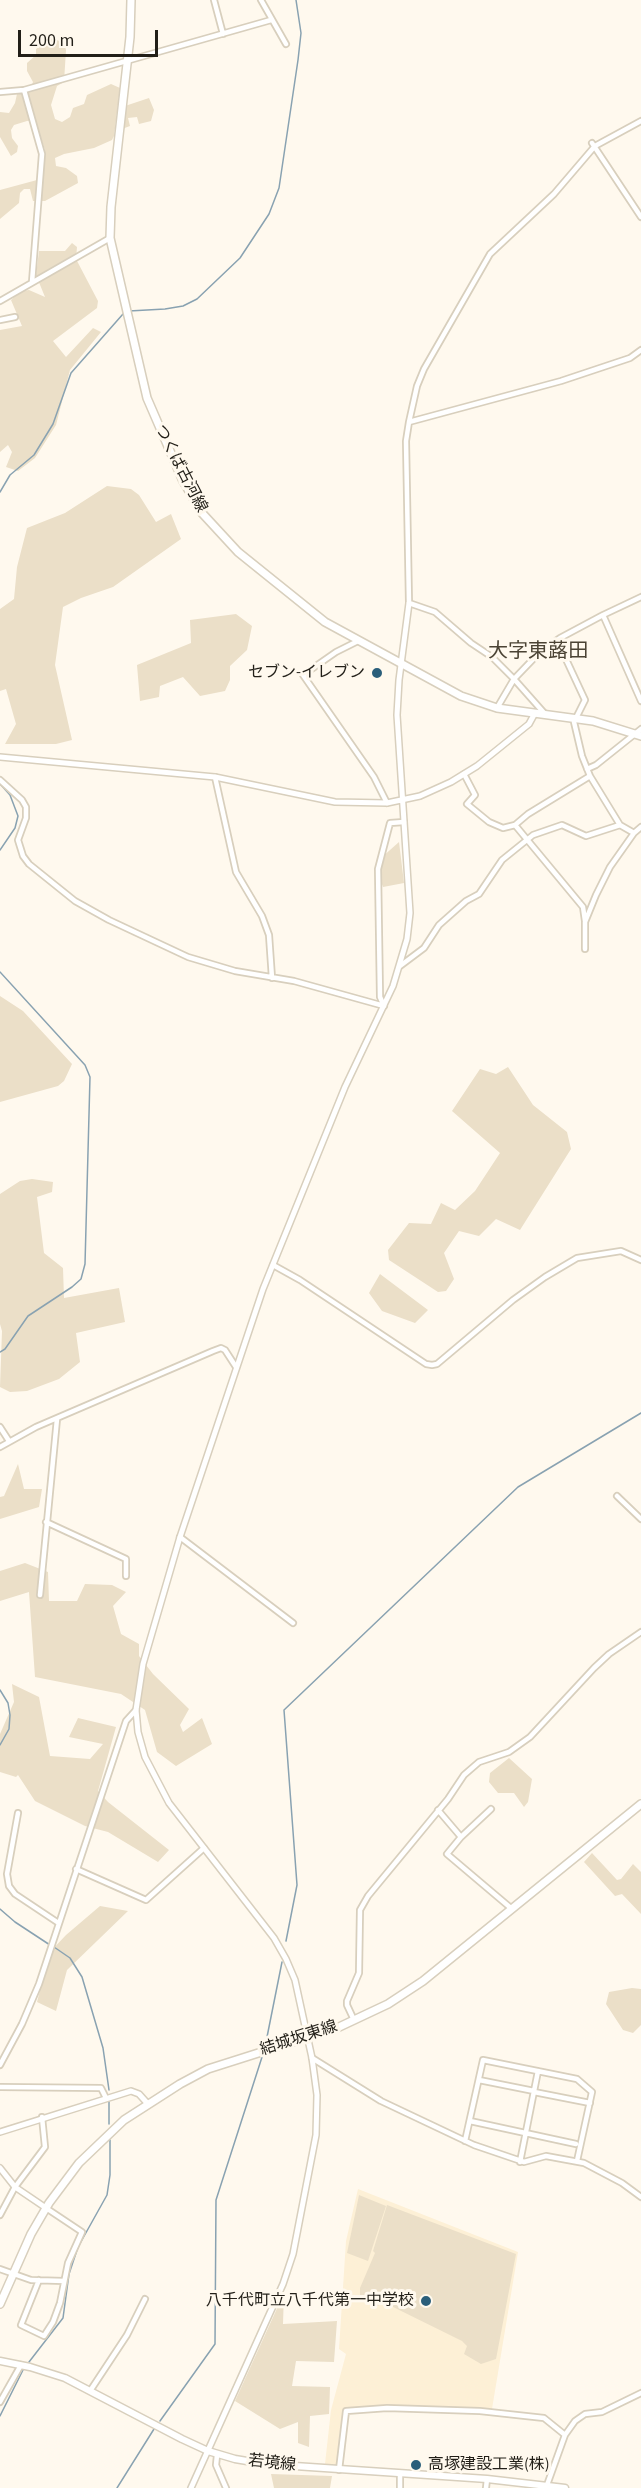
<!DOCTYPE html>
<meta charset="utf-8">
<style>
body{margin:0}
#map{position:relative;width:641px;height:2488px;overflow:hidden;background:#fff9ee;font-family:"Source Sans 3",sans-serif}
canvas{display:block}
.scale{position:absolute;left:18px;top:30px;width:140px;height:27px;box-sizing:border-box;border:3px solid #221f18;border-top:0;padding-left:8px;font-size:18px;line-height:21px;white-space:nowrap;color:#221f18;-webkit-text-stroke:4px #fff9ee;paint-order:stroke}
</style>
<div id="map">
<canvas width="641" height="2488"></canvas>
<div class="scale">200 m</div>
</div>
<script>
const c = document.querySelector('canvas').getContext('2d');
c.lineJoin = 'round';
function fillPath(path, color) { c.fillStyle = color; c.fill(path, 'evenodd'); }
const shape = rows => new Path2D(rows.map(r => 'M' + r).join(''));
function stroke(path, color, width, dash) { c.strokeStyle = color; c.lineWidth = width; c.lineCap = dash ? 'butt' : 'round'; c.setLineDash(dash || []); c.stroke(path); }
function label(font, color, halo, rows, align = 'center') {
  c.font = font + ' "Source Sans 3","Noto Sans JP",sans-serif'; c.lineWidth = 6; c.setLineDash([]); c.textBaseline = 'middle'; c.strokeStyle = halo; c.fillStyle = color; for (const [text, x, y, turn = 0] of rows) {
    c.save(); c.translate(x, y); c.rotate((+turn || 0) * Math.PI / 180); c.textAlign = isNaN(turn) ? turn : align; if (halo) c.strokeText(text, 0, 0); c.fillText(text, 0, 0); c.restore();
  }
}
const built = shape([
 [358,2189,518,2252,492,2409,388,2406,346,2409,339,2465,325,2464,331,2410,346,2354,339,2349,346,2241]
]);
const green = shape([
 [52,38,64,43,66,50,64,82,57,86,51,105,55,119,62,122,70,117,73,108,84,104,87,95,111,84,120,88,114,136,112,140,94,148,64,154,55,158,56,166,66,168,77,176,78,183,45,201,33,201,30,189,24,189,20,193,19,203,0,219,0,190,37,180,44,169,45,150,35,120,27,121,14,125,11,130,12,138,18,146,17,152,11,156,0,137,0,112,9,113,15,103,17,94,30,90,33,82,27,71,27,63,36,55,36,49],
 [149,98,154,110,151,121,139,124,137,117,128,118,130,126,122,129,125,106],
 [72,243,77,247,76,259,98,301,97,308,53,341,66,357,93,328,101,332,70,370,56,425,35,458,18,471,6,467,12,452,8,445,0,452,0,330,22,326,11,300,21,291,29,290,45,297,36,275,39,251,65,251],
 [107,486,131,489,139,495,156,522,171,514,181,539,113,587,81,598,63,607,55,665,72,740,56,744,5,744,16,724,6,689,0,691,0,609,14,599,17,567,27,528,65,513],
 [236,614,252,626,247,650,230,666,230,680,225,691,200,696,183,677,160,686,159,697,140,701,137,665,191,643,190,620],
 [399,842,404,883,383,887,380,879,381,858],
 [0,996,23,1011,72,1064,64,1081,58,1086,0,1102],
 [508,1067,533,1105,567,1132,571,1149,520,1230,496,1219,479,1236,459,1231,444,1253,454,1279,446,1291,438,1292,389,1260,388,1250,409,1223,431,1224,441,1203,455,1210,475,1191,500,1153,452,1111,480,1069,496,1074],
 [32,1179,53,1182,52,1192,37,1197,44,1253,63,1268,64,1298,119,1288,125,1322,76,1333,80,1362,59,1379,27,1391,10,1392,0,1387,2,1331,0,1324,0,1194,20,1181],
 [380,1274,428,1310,415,1323,382,1311,369,1293],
 [18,1464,24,1489,42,1489,39,1507,0,1519,0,1497,4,1496],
 [25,1563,48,1572,49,1601,77,1601,85,1584,112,1585,126,1592,113,1606,121,1634,139,1644,139,1656,153,1674,189,1709,180,1725,183,1732,202,1718,212,1744,176,1766,157,1752,145,1710,121,1694,35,1677,29,1592,0,1601,0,1571],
 [12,1684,39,1697,50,1756,90,1759,103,1744,69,1737,78,1718,116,1727,98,1791,108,1802,169,1850,158,1862,108,1832,85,1826,35,1801,18,1775,16,1777,0,1772,0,1734,14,1702],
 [509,1758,532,1779,528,1802,524,1807,514,1793,498,1793,489,1782,490,1773],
 [592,1853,617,1880,621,1879,633,1864,641,1872,641,1914,622,1894,615,1896,584,1862],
 [100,1906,128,1911,67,1970,56,2011,37,2002,50,1952,66,1935],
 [632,1988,641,1989,641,2025,633,2033,623,2030,606,2004,609,1992],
 [359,2195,386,2206,368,2261,347,2253],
 [387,2205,516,2254,496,2359,481,2364,464,2354,467,2346,462,2341,385,2303,374,2307,360,2299,360,2288,375,2253,373,2251],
 [284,2293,283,2324,337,2321,334,2362,296,2361,292,2386,330,2387,329,2414,310,2416,309,2447,298,2443,298,2422,280,2429,235,2401],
 [271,2474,332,2476,330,2488,274,2488]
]);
const stream = shape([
 [129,311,165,309,183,306,197,299,240,258,269,214,279,188,298,60,301,33,296,0],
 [0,492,10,475,34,455,53,424,71,373,123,314],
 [0,784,10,795,18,816,15,828,0,850],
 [0,972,85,1065,90,1077,85,1264,81,1279,72,1287,28,1316,5,1349,0,1352],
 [0,1690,8,1703,10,1715,9,1729,0,1745],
 [0,1909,15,1922,50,1945],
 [286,1941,297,1885,284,1710,518,1487,641,1413],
 [54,1947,70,1958,82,1977,103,2048,109,2090],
 [266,2042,282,1962],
 [109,2102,109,2124],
 [29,2362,63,2318,69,2274,78,2247,107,2195,110,2175,110,2140],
 [0,2416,23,2370],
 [160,2421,215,2344,216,2200,263,2054],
 [117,2488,154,2429]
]);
const minor = shape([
 [214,0,223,34],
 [261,0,286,44],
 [24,90,42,154,32,282],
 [0,92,24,90,271,20],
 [592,143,641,217],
 [0,301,110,238],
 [0,320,15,317],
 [409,422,417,386,424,369,490,254,554,194,595,146,641,121],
 [603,615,641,597],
 [557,640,585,700,574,722,582,756,590,776,620,825],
 [358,641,336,652,303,675,374,777,387,803],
 [497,708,514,679,492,657,471,643,435,612,409,603,406,441,409,422,561,381,630,358,641,350],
 [545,714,514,679,540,652,560,638,603,615,641,701],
 [587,769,596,765,641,729],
 [464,774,475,795,467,804,489,822,503,828,515,825,528,814,590,776],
 [215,777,236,872,262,916,269,935,272,978],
 [0,780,22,800,26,807,26,818,18,840,23,856,29,864,75,901,109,920,188,957,235,971,294,981,384,1006],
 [515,825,583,907,585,921],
 [585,949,585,922,596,895,610,867,634,833,641,827],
 [400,966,424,948,439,925,466,901,479,894,502,860,533,835,562,825,586,836,620,825,634,833],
 [384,1006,380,997,378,869,390,823,404,822],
 [273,1265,300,1280,426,1364,432,1365,437,1364,513,1300,545,1277,577,1258,621,1251,641,1260],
 [0,1427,9,1441],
 [0,1447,36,1427,213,1351,221,1348,225,1350,236,1367],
 [617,1496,641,1519],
 [46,1522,126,1559,126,1576],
 [180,1537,293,1623],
 [40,1595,57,1419],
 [491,1809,461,1837,447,1854,512,1909],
 [438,1810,461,1837],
 [18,1813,7,1874,9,1886,15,1894,57,1922],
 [76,1869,146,1900,204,1848],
 [354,2020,347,2005,347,2001,359,1973,360,1910,368,1896,448,1799,464,1775,479,1762,509,1752,530,1737,594,1668,609,1654,641,1632],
 [312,2058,381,2101,474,2145,524,2162,546,2156,584,2163,622,2183,641,2197],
 [0,2065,22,2024,39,1984,126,1721,136,1710],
 [479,2080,534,2091],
 [0,2087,101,2088,106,2098],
 [534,2092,590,2103],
 [470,2121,576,2144],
 [465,2141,483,2060,577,2079,592,2092,577,2161],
 [520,2162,538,2071],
 [0,2215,15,2187,45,2147,42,2117],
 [0,2269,31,2280,64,2281],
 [39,2280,21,2325,44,2336,53,2322,60,2303,68,2263,82,2232,46,2208],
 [90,2391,127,2335,145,2299],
 [0,2402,21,2365],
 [565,2435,575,2421,585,2414,602,2412,641,2393],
 [217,2455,216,2465,226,2488],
 [339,2470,346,2411,387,2408,480,2411,544,2418,565,2435,547,2485],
 [400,2488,400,2473],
 [486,2488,487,2479]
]);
const tertiary = shape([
 [0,757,215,777,335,802,387,803,420,796,451,782,477,766,529,724,535,713],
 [0,2132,131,2091,139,2094,148,2104],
 [0,2168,15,2187,46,2208],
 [191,2488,283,2284,293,2254,316,2135,317,2095,312,2058,295,1980,286,1959,274,1938,169,1803,145,1757,138,1732,136,1710,143,1664,180,1537,263,1289,345,1087,393,986,407,939,410,913,397,715,399,680,409,603]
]);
const secondary = shape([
 [0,2361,30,2367,65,2378,182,2439,208,2451,235,2459,265,2464,487,2479,565,2488]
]);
const primary = shape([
 [131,0,130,37,111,207,110,238,147,398,183,481,202,513,238,552,325,622,461,696,497,708,593,721,641,736],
 [0,2304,31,2234,49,2203,79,2163,124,2120,180,2084,208,2069,337,2028,388,2004,423,1981,641,1804]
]);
const markers = [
 [377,673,6,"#2a5e7a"],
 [426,2301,6,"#2a5e7a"],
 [416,2465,6,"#2a5e7a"]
];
const streetNames = [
 ["つくば古河線",180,469,63],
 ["結城坂東線",299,2039,-18],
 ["若境線",272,2464,6]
];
const poiNames = [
 ["セブン-イレブン",365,673],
 ["八千代町立八千代第一中学校",414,2301],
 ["高塚建設工業(株)",428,2465,"left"]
];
const quarterNames = [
 ["大字東蕗田",538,653]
];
fillPath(built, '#fdf0d6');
fillPath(green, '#ebdfc8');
stroke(stream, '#89a2b1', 1.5);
stroke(minor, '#d8cfbd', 8);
stroke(tertiary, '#d8cfbd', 8);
stroke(secondary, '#d8cfbd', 9);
stroke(primary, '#d8cfbd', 10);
stroke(minor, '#fff', 4.5);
stroke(tertiary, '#fff', 5);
stroke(secondary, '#fff', 6);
stroke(primary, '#fff', 7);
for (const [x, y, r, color] of markers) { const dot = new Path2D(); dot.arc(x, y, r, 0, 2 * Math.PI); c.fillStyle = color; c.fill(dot); stroke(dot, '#fff9ee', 2); }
label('16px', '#221f18', '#fff9ee', streetNames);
label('16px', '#221f18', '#fff9ee', poiNames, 'right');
label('20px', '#4b4334', '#fff9ee', quarterNames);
</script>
